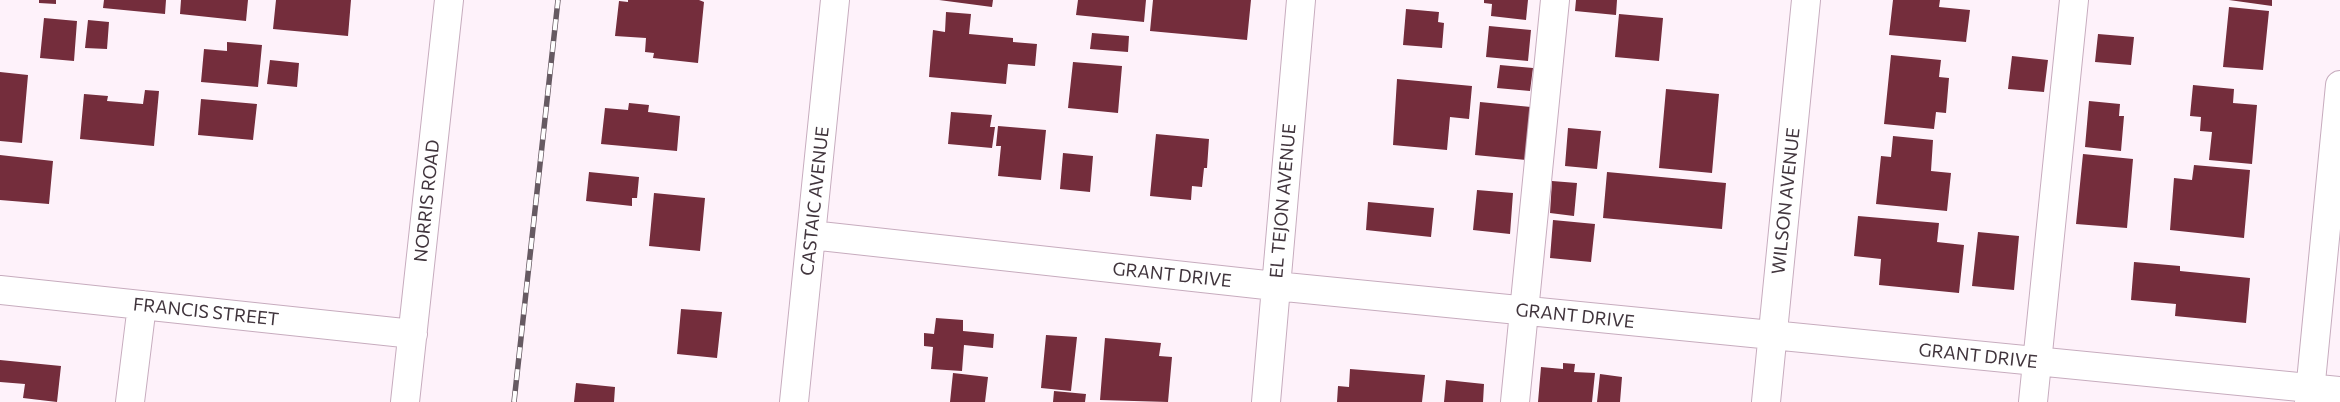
<!DOCTYPE html>
<style>
body{margin:0}
canvas{display:block;background:#fef2fa}
</style>
<canvas width="2340" height="402"></canvas>
<script>
const c = document.querySelector('canvas').getContext('2d');
c.lineJoin = 'round';
function fillPath(path, color) { c.fillStyle = color; c.fill(path, 'evenodd'); }
const shape = rows => new Path2D(rows.map(r => 'M' + r).join(''));
function stroke(path, color, width, dash) { c.strokeStyle = color; c.lineWidth = width; c.lineCap = dash ? 'butt' : 'round'; c.setLineDash(dash || []); c.stroke(path); }
function label(font, color, halo, rows, align = 'center') {
  c.font = font + ' Commissioner,sans-serif'; c.lineWidth = 5; c.setLineDash([]); c.textBaseline = 'middle'; c.strokeStyle = halo; c.fillStyle = color; for (const [text, x, y, turn = 0] of rows) {
    c.save(); c.translate(x, y); c.rotate((+turn || 0) * Math.PI / 180); c.textAlign = isNaN(turn) ? turn : align; if (halo) c.strokeText(text, 0, 0); c.fillText(text, 0, 0); c.restore();
  }
}
const building = shape([
 [39,0,56,0,56,4,39,3],
 [104,0,166,0,165,14,103,8],
 [181,0,248,0,246,21,180,14],
 [276,0,351,0,348,36,273,29],
 [628,0,699,0,704,2,698,63,653,58,654,53,645,52,646,38,615,36,619,1,628,2],
 [939,0,993,0,992,7],
 [1078,0,1146,0,1144,22,1076,15],
 [1153,0,1251,0,1247,40,1150,31],
 [1484,0,1528,0,1526,20,1491,16,1492,4,1484,3],
 [1576,0,1617,0,1616,15,1575,11],
 [1893,0,1940,0,1939,7,1970,10,1966,42,1889,35],
 [2229,0,2272,0,2272,6],
 [2229,7,2269,11,2263,70,2223,67],
 [1406,9,1439,12,1438,22,1444,23,1442,48,1403,45],
 [946,12,971,14,969,34,1013,38,1013,42,1037,44,1035,66,1008,64,1006,84,929,77,933,30,945,32],
 [1619,14,1663,18,1659,61,1615,57],
 [44,18,77,21,74,61,40,58],
 [88,20,109,22,107,49,85,48],
 [1489,26,1531,30,1528,61,1486,57],
 [1092,33,1129,36,1128,52,1090,49],
 [2098,34,2134,37,2131,65,2095,62],
 [227,42,262,45,258,87,201,82,204,49,227,51],
 [1891,55,1941,60,1939,77,1949,78,1946,113,1936,112,1934,129,1884,124],
 [2012,56,2048,60,2044,92,2008,89],
 [270,60,299,63,297,87,267,84],
 [1073,62,1122,66,1118,113,1068,108],
 [1500,65,1533,68,1530,91,1497,88],
 [0,72,28,75,22,143,0,141],
 [1397,79,1472,86,1469,119,1450,117,1447,150,1393,145],
 [2193,85,2234,89,2233,103,2257,105,2252,164,2209,160,2212,132,2200,131,2201,117,2190,116],
 [1666,89,1719,94,1712,173,1659,168],
 [145,90,159,91,154,146,80,139,84,94,108,96,107,101,143,104],
 [201,99,257,104,253,140,198,135],
 [2089,101,2120,104,2119,116,2124,116,2121,151,2085,147],
 [1480,102,1531,107,1526,160,1475,155],
 [629,103,649,105,648,112,680,116,677,151,601,144,605,108,628,110],
 [951,112,992,115,990,127,995,127,992,148,948,144],
 [998,126,1046,130,1041,180,998,176,1001,146,996,146],
 [1568,128,1601,131,1597,169,1565,166],
 [1156,134,1209,139,1207,168,1204,168,1202,187,1192,186,1191,200,1150,196],
 [1893,136,1933,140,1931,171,1951,173,1947,211,1876,204,1881,156,1891,157],
 [1063,153,1093,156,1090,192,1060,189],
 [2083,154,2133,159,2127,228,2076,224],
 [0,155,53,161,49,204,0,200],
 [2194,165,2250,170,2244,238,2170,230,2174,178,2192,180],
 [589,172,639,177,637,198,632,198,632,206,586,201],
 [1607,172,1726,183,1722,229,1603,218],
 [1552,181,1577,183,1574,216,1550,213],
 [1477,190,1513,193,1510,234,1473,230],
 [654,193,705,198,700,251,649,246],
 [1368,202,1434,208,1431,237,1366,230],
 [1858,216,1939,223,1937,242,1964,245,1959,293,1879,285,1881,259,1854,256],
 [1553,220,1595,224,1591,262,1550,258],
 [1978,232,2019,236,2014,290,1972,286],
 [2134,262,2180,266,2180,271,2250,278,2246,323,2175,316,2176,304,2131,300],
 [681,309,722,312,717,358,677,354],
 [936,318,963,320,963,331,994,334,993,348,964,345,962,371,931,369,933,347,924,346,924,333,934,334],
 [1046,335,1077,337,1071,391,1041,388],
 [1105,338,1161,343,1159,356,1172,357,1168,402,1100,400],
 [0,360,61,366,57,402,23,398,25,384,0,382],
 [1563,363,1575,364,1574,372,1595,373,1592,402,1538,402,1541,367,1563,369],
 [1350,369,1425,375,1422,402,1337,402,1338,386,1349,387],
 [953,373,988,377,985,402,950,402],
 [1600,374,1622,377,1620,402,1597,402],
 [1446,380,1484,384,1483,402,1444,402],
 [576,383,615,387,614,402,574,402],
 [1054,391,1086,394,1085,402,1053,402]
]);
const minor = shape([
 [811,235,1275,286,2340,391],
 [0,290,413,334],
 [130,402,142,305],
 [405,402,449,0],
 [794,402,835,0],
 [1266,402,1301,0],
 [1515,402,1555,0],
 [1766,402,1806,0],
 [2033,402,2074,0],
 [2309,402,2340,85]
]);
const rail = shape([
 [514,402,558,0]
]);
const streetNames = [
 ["NORRIS ROAD",427,201,-84],
 ["CASTAIC AVENUE",815,201,-84],
 ["EL TEJON AVENUE",1283,201,-85],
 ["WILSON AVENUE",1786,201,-84],
 ["GRANT DRIVE",1172,275,6],
 ["FRANCIS STREET",206,312,6],
 ["GRANT DRIVE",1575,316,6],
 ["GRANT DRIVE",1978,356,6]
];
fillPath(building, '#742d3c');
stroke(minor, '#c7acbe', 30);
stroke(minor, '#fff', 28);
stroke(rail, '#665a62', 5.5);
stroke(rail, '#fff', 4, [11]);
label('18px', '#41353d', '#fff', streetNames);
</script>
